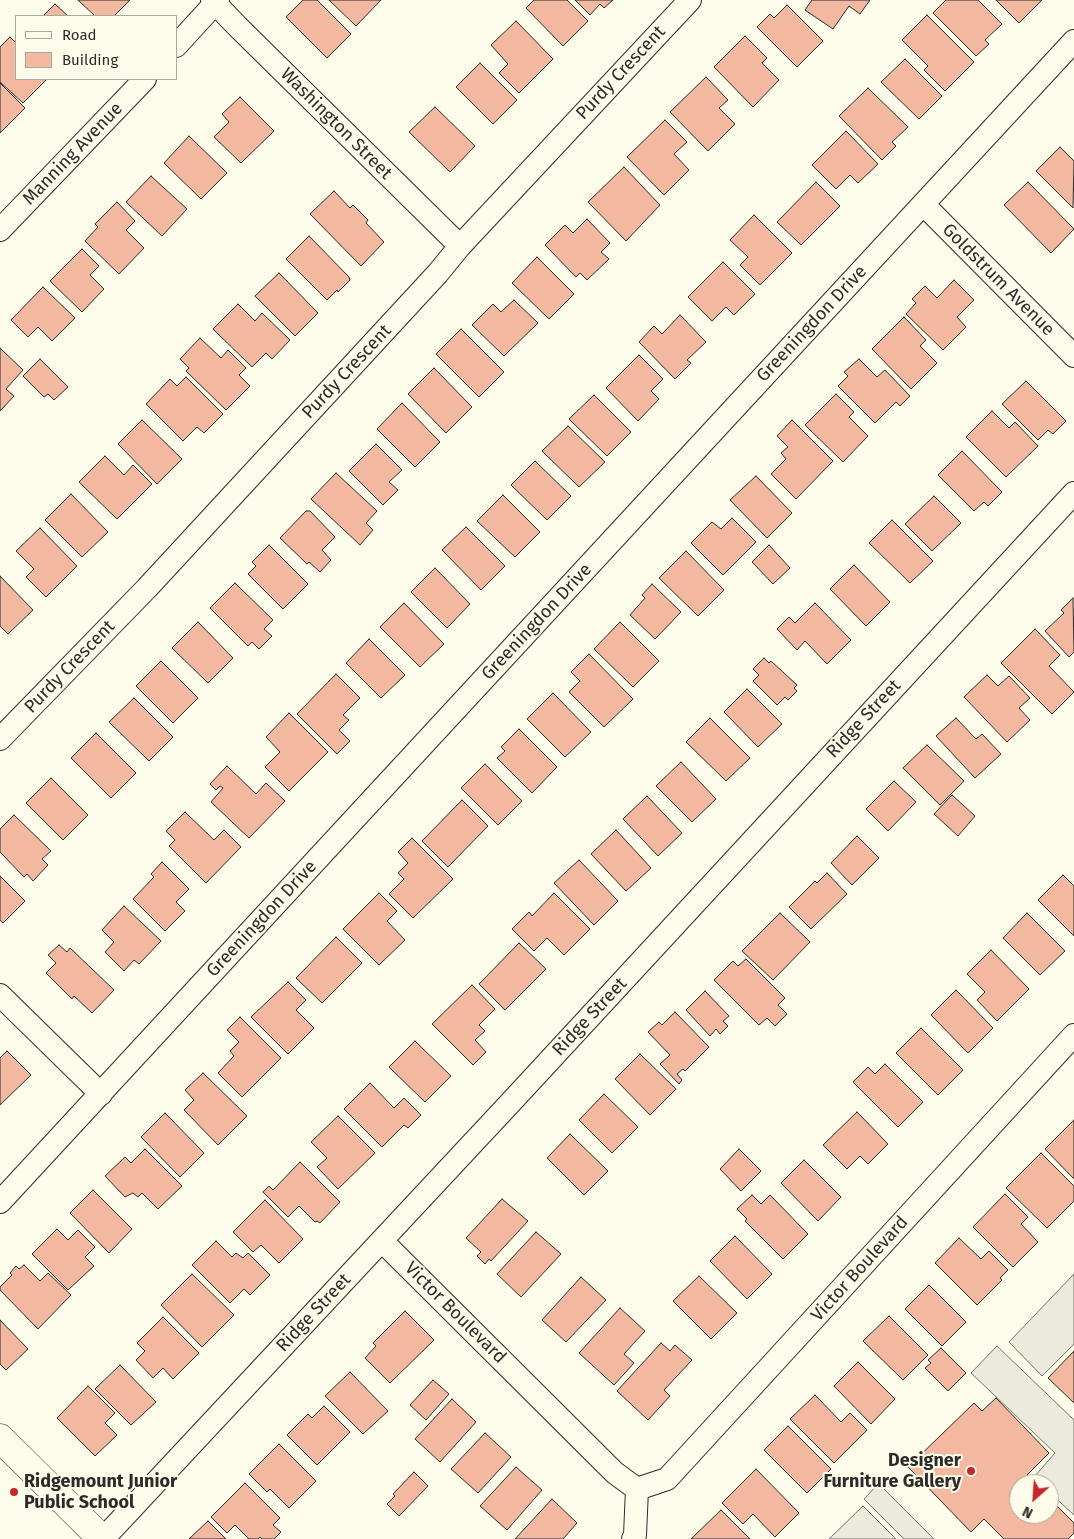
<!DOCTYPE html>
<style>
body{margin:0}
#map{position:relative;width:1074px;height:1539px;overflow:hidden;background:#fdfbea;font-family:"Fira Sans",sans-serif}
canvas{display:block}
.legend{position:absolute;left:15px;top:15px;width:162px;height:65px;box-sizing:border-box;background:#fdfbea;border:1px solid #a9a89e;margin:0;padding:6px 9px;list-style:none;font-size:15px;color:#2b2b2b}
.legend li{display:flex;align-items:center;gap:10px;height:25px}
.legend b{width:25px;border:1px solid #a9a89e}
.north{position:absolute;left:1009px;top:1474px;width:50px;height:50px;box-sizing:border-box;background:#fdfbea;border:1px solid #a9a89e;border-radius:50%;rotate:206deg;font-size:14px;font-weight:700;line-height:20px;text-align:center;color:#2b2b2b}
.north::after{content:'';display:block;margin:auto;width:18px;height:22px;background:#c62828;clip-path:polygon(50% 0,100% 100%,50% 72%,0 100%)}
</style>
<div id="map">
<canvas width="1074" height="1539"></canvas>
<ul class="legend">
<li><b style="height:6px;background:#fdfbea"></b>Road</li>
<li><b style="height:14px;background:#f2b8a0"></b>Building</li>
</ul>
<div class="north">N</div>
</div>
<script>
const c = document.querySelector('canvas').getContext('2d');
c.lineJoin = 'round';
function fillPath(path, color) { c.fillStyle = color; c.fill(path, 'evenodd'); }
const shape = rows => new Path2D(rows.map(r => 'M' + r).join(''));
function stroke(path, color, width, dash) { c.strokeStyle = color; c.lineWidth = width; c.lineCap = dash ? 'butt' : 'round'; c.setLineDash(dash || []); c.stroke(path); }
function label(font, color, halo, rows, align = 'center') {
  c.font = font + ' "Fira Sans",sans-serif'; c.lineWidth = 4; c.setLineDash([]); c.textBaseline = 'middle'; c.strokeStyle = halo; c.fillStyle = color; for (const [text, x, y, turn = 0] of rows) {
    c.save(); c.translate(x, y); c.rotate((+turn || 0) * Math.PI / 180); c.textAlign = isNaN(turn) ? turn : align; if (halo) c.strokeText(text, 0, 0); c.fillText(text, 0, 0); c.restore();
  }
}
const parking = shape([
 [1074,1274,1074,1344,1042,1376,1009,1342,1074,1274],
 [997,1346,1074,1420,1074,1515,1049,1492,1049,1484,1041,1484,1034,1477,1055,1453,971,1373,997,1346],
 [879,1483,879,1484,934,1539,904,1539,864,1499,879,1483],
 [863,1506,896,1539,829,1539,863,1506]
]);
const building = shape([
 [78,0,130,0,114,16,95,16,78,0],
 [303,0,317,0,351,34,327,58,286,17,303,0],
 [329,0,381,0,356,26,329,0],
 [534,0,567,0,588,21,563,46,526,8,534,0],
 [575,0,613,0,604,8,600,4,590,15,575,0],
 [812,0,870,0,860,14,849,6,833,29,805,10,812,0],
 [946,0,978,0,1002,24,985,40,989,44,976,56,933,13,946,0],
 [996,0,1042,0,1019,23,996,0],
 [55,4,68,16,43,16,55,4],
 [787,5,823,41,797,67,757,27,770,14,774,18,787,5],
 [927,15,974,62,945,91,924,70,928,66,902,40,927,15],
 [516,21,553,59,519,93,499,73,508,64,491,45,516,21],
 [745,36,767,58,762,63,779,80,753,107,714,67,745,36],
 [10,37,16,43,16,79,47,79,23,103,0,82,0,47,10,37],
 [905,59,942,96,919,119,881,82,905,59],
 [480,63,517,100,493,124,456,87,480,63],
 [706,77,728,100,719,108,735,124,708,151,670,112,706,77],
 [0,83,25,108,0,133,0,83],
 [868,88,908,127,892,142,896,146,882,160,839,116,868,88],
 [240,97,274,131,241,163,214,137,229,122,222,114,240,97],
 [435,107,475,146,450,172,409,132,435,107],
 [665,120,687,142,674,154,689,170,664,195,627,157,665,120],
 [846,131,878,164,858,183,850,175,836,189,812,165,846,131],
 [189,136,227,173,201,199,164,163,189,136],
 [1060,147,1074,161,1073,208,1036,171,1060,147],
 [624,167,660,205,626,241,588,202,624,167],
 [151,176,187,209,162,236,126,202,151,176],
 [816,182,840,206,801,245,777,222,816,182],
 [1028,182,1074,229,1051,253,1004,205,1028,182],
 [334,191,350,208,353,205,368,220,366,223,384,242,361,266,310,214,334,191],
 [117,202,135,221,126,230,144,248,119,274,85,241,98,227,95,224,117,202],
 [754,215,792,253,760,285,740,265,748,257,730,240,754,215],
 [587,219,610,243,601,252,609,259,587,280,580,273,576,277,545,245,565,225,573,233,587,219],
 [309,236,349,277,350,280,338,292,337,290,327,300,286,259,309,236],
 [82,249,99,266,90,275,104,289,82,312,50,281,82,249],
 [537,257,574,294,549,319,512,283,537,257],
 [723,262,755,294,734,315,726,307,712,321,688,297,723,262],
 [279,273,318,313,295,336,255,296,279,273],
 [954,280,974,300,957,317,966,327,943,350,906,314,916,303,912,299,925,286,937,298,954,280],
 [43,287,75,318,52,341,38,327,28,337,11,320,43,287],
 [514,300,538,323,504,356,472,325,493,304,501,312,514,300],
 [238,304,255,321,262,313,290,340,272,359,266,353,252,367,213,329,238,304],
 [680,315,706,342,687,360,691,363,675,379,639,342,654,326,662,334,680,315],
 [904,317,926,340,920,346,937,363,911,389,872,349,904,317],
 [461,329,504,372,479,397,436,354,461,329],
 [200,338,221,358,228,350,246,368,239,375,250,386,226,410,186,371,189,368,180,359,200,338],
 [0,348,23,370,6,389,14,396,0,411,0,348],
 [639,355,663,379,651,391,659,399,638,421,606,388,639,355],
 [40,359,68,387,54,400,48,394,44,397,23,376,40,359],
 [859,359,877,377,885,370,910,396,900,406,896,402,875,423,838,386,848,376,844,372,859,359],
 [434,368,472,407,446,433,408,394,434,368],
 [186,377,223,414,204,433,197,427,183,441,146,404,170,379,177,386,186,377],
 [1026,381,1066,421,1053,434,1048,430,1038,440,1002,404,1026,381],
 [836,394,854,412,849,417,868,436,843,462,805,425,836,394],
 [594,395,631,432,607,456,569,419,594,395],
 [402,403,440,442,415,467,377,429,402,403],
 [992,411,1009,428,1015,422,1038,446,1006,477,966,437,992,411],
 [142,420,182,459,157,484,118,444,142,420],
 [792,420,833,461,796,499,771,474,786,459,781,453,788,447,777,436,792,420],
 [568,426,605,462,579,487,542,451,568,426],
 [376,444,402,470,389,482,398,490,383,505,349,471,376,444],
 [962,451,1002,492,988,506,984,502,974,511,938,475,962,451],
 [105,456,124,475,133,465,152,484,117,519,79,482,105,456],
 [535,461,571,496,547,520,511,485,535,461],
 [336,473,377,511,366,523,373,530,360,545,311,499,336,473],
 [756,476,792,513,767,538,730,500,756,476],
 [71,494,108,532,82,557,45,520,71,494],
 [503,495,540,532,515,557,477,521,503,495],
 [934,496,961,523,932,551,905,524,934,496],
 [306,511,310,511,335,537,322,550,331,560,320,572,309,562,307,564,280,538,306,511],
 [732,518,756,542,723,575,691,543,712,522,721,529,732,518],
 [892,520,933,561,910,583,869,543,892,520],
 [466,527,505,566,481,590,442,550,466,527],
 [40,528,77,566,46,597,26,577,34,569,16,551,40,528],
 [269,545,308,584,283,609,248,574,256,566,252,562,269,545],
 [769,545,790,568,773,584,752,562,769,545],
 [686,551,724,590,698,616,659,578,686,551],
 [854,565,890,602,866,626,830,589,854,565],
 [435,568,470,604,447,628,411,592,435,568],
 [0,576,33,610,8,634,0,626,0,576],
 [235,583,273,620,264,629,272,636,259,649,252,642,248,646,210,608,235,583],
 [652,584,681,612,655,639,630,615,645,598,642,595,652,584],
 [1073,598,1074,652,1069,657,1045,631,1064,613,1061,610,1073,598],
 [404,603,444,644,420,667,380,627,404,603],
 [815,603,851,640,827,664,805,641,797,650,777,629,789,617,795,623,815,603],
 [198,622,233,658,208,683,172,648,198,622],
 [620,622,659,661,633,687,594,649,620,622],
 [1035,629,1060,655,1049,666,1074,692,1052,714,1001,663,1035,629],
 [369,639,405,675,381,698,346,663,369,639],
 [589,654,633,699,604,727,569,692,580,681,571,672,589,654],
 [764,658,769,663,771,661,797,685,794,688,797,691,788,700,785,697,777,705,753,681,759,675,753,669,764,658],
 [161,661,198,698,173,723,136,686,161,661],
 [336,674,360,698,343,715,349,720,339,730,350,741,337,754,297,714,336,674],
 [987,675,998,686,1009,676,1030,698,1019,708,1030,720,1007,742,964,697,987,675],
 [747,689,782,724,758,747,724,712,747,689],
 [553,693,591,732,565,757,527,719,553,693],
 [134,698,173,737,149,761,109,722,134,698],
 [289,713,328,752,289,791,265,767,280,752,266,737,289,713],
 [710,718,750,758,726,781,686,742,710,718],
 [956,718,976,739,982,734,1001,754,975,778,936,736,956,718],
 [519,729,557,767,532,793,497,758,505,751,501,747,519,729],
 [96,733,136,773,111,798,71,758,96,733],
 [927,745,964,781,940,805,903,768,927,745],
 [681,762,716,799,692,822,656,786,681,762],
 [485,764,522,801,498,825,461,788,485,764],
 [227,766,256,794,266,783,285,801,249,838,211,802,223,788,220,786,216,790,210,784,227,766],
 [51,778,88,815,63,840,26,803,51,778],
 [894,781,916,802,888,831,866,809,894,781],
 [952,795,975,816,958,836,934,814,952,795],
 [647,796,682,833,658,856,623,819,647,796],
 [462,800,488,826,448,867,422,841,462,800],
 [185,812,214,840,224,830,241,847,206,883,169,846,175,840,166,831,185,812],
 [14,815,51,851,42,859,48,865,33,881,27,874,24,877,0,852,0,829,14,815],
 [616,830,651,868,626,891,591,854,616,830],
 [857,836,879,858,852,885,831,863,857,836],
 [412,838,453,879,413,918,389,894,404,879,398,873,408,863,398,852,412,838],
 [579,860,618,901,594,925,554,883,579,860],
 [162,862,189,889,176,902,185,911,165,931,133,899,154,877,151,874,162,862],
 [827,873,847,894,811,929,789,907,815,881,817,883,827,873],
 [1063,875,1074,886,1074,936,1038,900,1063,875],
 [0,876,25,901,3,923,0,920,0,876],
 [379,893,397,911,387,921,405,940,379,965,343,929,379,893],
 [554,893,590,929,564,955,547,938,534,951,512,929,529,912,532,916,554,893],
 [124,906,161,941,139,964,134,960,124,971,105,952,114,942,102,930,124,906],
 [780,913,810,942,773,980,742,951,780,913],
 [1027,913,1065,951,1040,975,1003,938,1027,913],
 [336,937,362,963,322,1003,296,978,336,937],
 [519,943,546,969,505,1010,479,984,519,943],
 [59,945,67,952,70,948,114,990,92,1013,74,996,72,999,46,973,56,963,48,955,59,945],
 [991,950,1029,989,997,1021,977,1000,985,992,967,974,991,950],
 [746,959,785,998,778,1005,787,1014,775,1026,767,1018,759,1025,714,980,733,961,738,966,746,959],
 [288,982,306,1000,296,1010,314,1028,288,1054,251,1017,288,982],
 [472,985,495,1009,479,1025,485,1031,475,1040,486,1052,473,1065,432,1024,472,985],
 [956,990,993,1028,968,1053,931,1015,956,990],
 [705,991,729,1016,723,1021,728,1026,720,1034,716,1029,710,1036,686,1010,705,991],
 [675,1012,709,1047,685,1071,683,1069,677,1074,682,1080,679,1084,660,1064,670,1055,648,1032,659,1022,662,1025,675,1012],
 [240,1017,281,1058,242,1097,218,1073,234,1056,230,1051,239,1042,227,1030,240,1017],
 [921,1028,963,1070,938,1095,896,1053,921,1028],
 [415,1041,451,1076,425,1102,389,1067,415,1041],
 [7,1051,31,1075,0,1105,0,1058,7,1051],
 [640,1054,676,1089,650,1115,615,1079,640,1054],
 [885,1064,923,1102,898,1127,853,1082,868,1067,875,1074,885,1064],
 [203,1073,247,1116,218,1145,184,1110,194,1100,185,1090,203,1073],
 [370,1083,394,1108,404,1098,421,1115,408,1128,404,1125,382,1147,344,1109,370,1083],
 [604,1094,638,1127,612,1153,579,1120,604,1094],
 [857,1112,888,1144,868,1164,860,1156,847,1169,823,1145,857,1112],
 [165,1113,204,1153,180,1177,141,1137,165,1113],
 [338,1116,375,1153,338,1189,317,1167,327,1158,311,1142,338,1116],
 [1074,1120,1074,1179,1045,1149,1074,1120],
 [570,1134,608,1171,584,1195,547,1158,570,1134],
 [145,1149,182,1186,158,1209,142,1193,138,1197,133,1193,125,1197,105,1176,125,1157,131,1163,145,1149],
 [739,1149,761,1171,741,1191,720,1169,739,1149],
 [1041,1153,1074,1186,1074,1201,1047,1228,1006,1188,1041,1153],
 [804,1160,841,1197,818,1221,781,1183,804,1160],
 [300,1162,340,1202,320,1223,317,1221,315,1222,299,1206,288,1217,263,1192,269,1186,273,1190,300,1162],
 [93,1190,132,1229,109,1253,70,1213,93,1190],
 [1005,1194,1028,1217,1021,1224,1038,1242,1013,1267,973,1227,1005,1194],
 [752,1195,761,1204,770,1195,808,1234,783,1259,745,1221,747,1219,737,1209,752,1195],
 [502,1199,528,1221,491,1261,489,1259,485,1264,477,1256,481,1252,466,1238,502,1199],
 [265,1200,303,1239,279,1263,261,1245,253,1252,233,1232,265,1200],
 [57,1229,68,1240,78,1230,95,1247,85,1257,94,1266,68,1290,32,1254,57,1229],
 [536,1232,561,1254,521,1297,497,1274,536,1232],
 [735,1236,772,1274,747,1299,710,1261,735,1236],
 [959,1238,981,1259,989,1251,1008,1270,1000,1278,1002,1280,977,1305,935,1263,959,1238],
 [216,1241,232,1257,236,1253,243,1258,248,1253,270,1275,250,1295,244,1289,230,1303,192,1265,216,1241],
 [24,1265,40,1281,48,1273,71,1295,38,1329,0,1290,0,1287,12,1275,10,1273,16,1266,19,1269,24,1265],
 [192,1274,234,1315,202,1347,161,1305,192,1274],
 [699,1276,737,1313,711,1339,673,1301,699,1276],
 [581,1277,606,1300,566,1342,542,1320,581,1277],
 [929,1285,966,1322,942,1346,905,1309,929,1285],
 [620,1308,645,1331,624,1354,634,1363,614,1385,579,1353,620,1308],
 [405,1311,434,1340,390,1383,365,1358,376,1346,373,1343,405,1311],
 [889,1316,928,1355,903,1380,863,1341,889,1316],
 [163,1317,199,1353,173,1379,163,1368,153,1378,136,1360,145,1351,137,1343,163,1317],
 [0,1320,28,1349,6,1370,0,1364,0,1320],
 [661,1343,670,1351,675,1345,692,1360,664,1390,670,1396,648,1420,617,1391,661,1343],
 [941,1348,966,1373,948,1391,925,1368,931,1363,928,1360,941,1348],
 [1074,1351,1074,1403,1048,1378,1074,1351],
 [858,1362,895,1399,871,1424,834,1386,858,1362],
 [120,1365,156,1402,131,1425,95,1389,120,1365],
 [350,1372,388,1411,363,1434,325,1396,350,1372],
 [433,1380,449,1394,426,1420,410,1405,433,1380],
 [88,1386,115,1413,105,1423,117,1435,95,1456,57,1418,88,1386],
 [815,1395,841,1422,850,1413,867,1430,834,1463,790,1419,815,1395],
 [996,1398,1049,1453,1027,1475,1036,1484,1019,1484,1019,1514,1049,1514,1049,1498,1074,1523,1074,1533,1068,1539,1004,1539,984,1519,971,1532,908,1467,974,1403,982,1411,996,1398],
 [452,1399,476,1422,440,1462,415,1439,452,1399],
 [324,1406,350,1432,317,1465,287,1435,308,1414,312,1418,324,1406],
 [788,1426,831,1469,807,1493,764,1450,788,1426],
 [485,1433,511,1457,478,1493,451,1469,485,1433],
 [279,1444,316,1481,289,1508,270,1489,267,1492,249,1474,279,1444],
 [516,1467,542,1490,507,1530,480,1506,516,1467],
 [756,1469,799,1513,775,1537,753,1514,743,1524,722,1503,756,1469],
 [414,1472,428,1486,399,1516,387,1504,395,1496,393,1494,414,1472],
 [245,1483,280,1518,273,1525,281,1532,274,1539,262,1539,260,1537,258,1539,249,1539,235,1525,227,1533,211,1517,245,1483],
 [552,1499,577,1523,563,1539,515,1539,552,1499],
 [721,1510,750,1539,691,1539,721,1510],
 [208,1521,226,1539,189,1539,208,1521]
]);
const street = shape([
 [212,0,238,27,460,246],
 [176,46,218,0],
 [923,204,1074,356],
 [0,230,145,79],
 [0,739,147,588,438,273,460,246,690,0],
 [0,995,101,1094],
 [0,1202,1074,41],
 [382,1241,615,1473,637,1489],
 [637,1489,667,1479,1074,1035],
 [103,1539,512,1101,1074,493],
 [633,1539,635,1535,637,1489]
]);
const secondary = shape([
 [0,1438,102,1539]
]);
const markers = [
 [971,1471,5,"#c62828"],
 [14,1492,5,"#c62828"]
];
const streetNames = [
 ["Purdy Crescent",621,73,-47],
 ["Washington Street",336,124,45],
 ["Manning Avenue",73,154,-46],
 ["Goldstrum Avenue",998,280,45],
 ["Greeningdon Drive",812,324,-47],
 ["Purdy Crescent",347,372,-47],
 ["Greeningdon Drive",537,622,-47],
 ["Purdy Crescent",70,667,-46],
 ["Ridge Street",864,719,-47],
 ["Greeningdon Drive",262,919,-47],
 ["Ridge Street",590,1017,-47],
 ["Victor Boulevard",860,1269,-48],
 ["Ridge Street",314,1313,-47],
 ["Victor Boulevard",455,1313,45]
];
const poiNames = [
 ["Designer",961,1461],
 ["Furniture Gallery",961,1482],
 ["Ridgemount Junior",24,1482,"left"],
 ["Public School",24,1503,"left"]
];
fillPath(parking, '#eceadb');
stroke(parking, '#74746e', 1);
fillPath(building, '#f2b8a0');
stroke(building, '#2b2b2b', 1);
stroke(street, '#2b2b2b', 24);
stroke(secondary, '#2b2b2b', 29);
stroke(street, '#fdfbea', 22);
stroke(secondary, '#fdfbea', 28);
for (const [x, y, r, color] of markers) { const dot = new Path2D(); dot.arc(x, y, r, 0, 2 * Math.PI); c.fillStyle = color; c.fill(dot); stroke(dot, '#fdfbea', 2); }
label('18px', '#2b2b2b', '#fdfbea', streetNames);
label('bold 18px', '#2b2b2b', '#fdfbea', poiNames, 'right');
</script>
